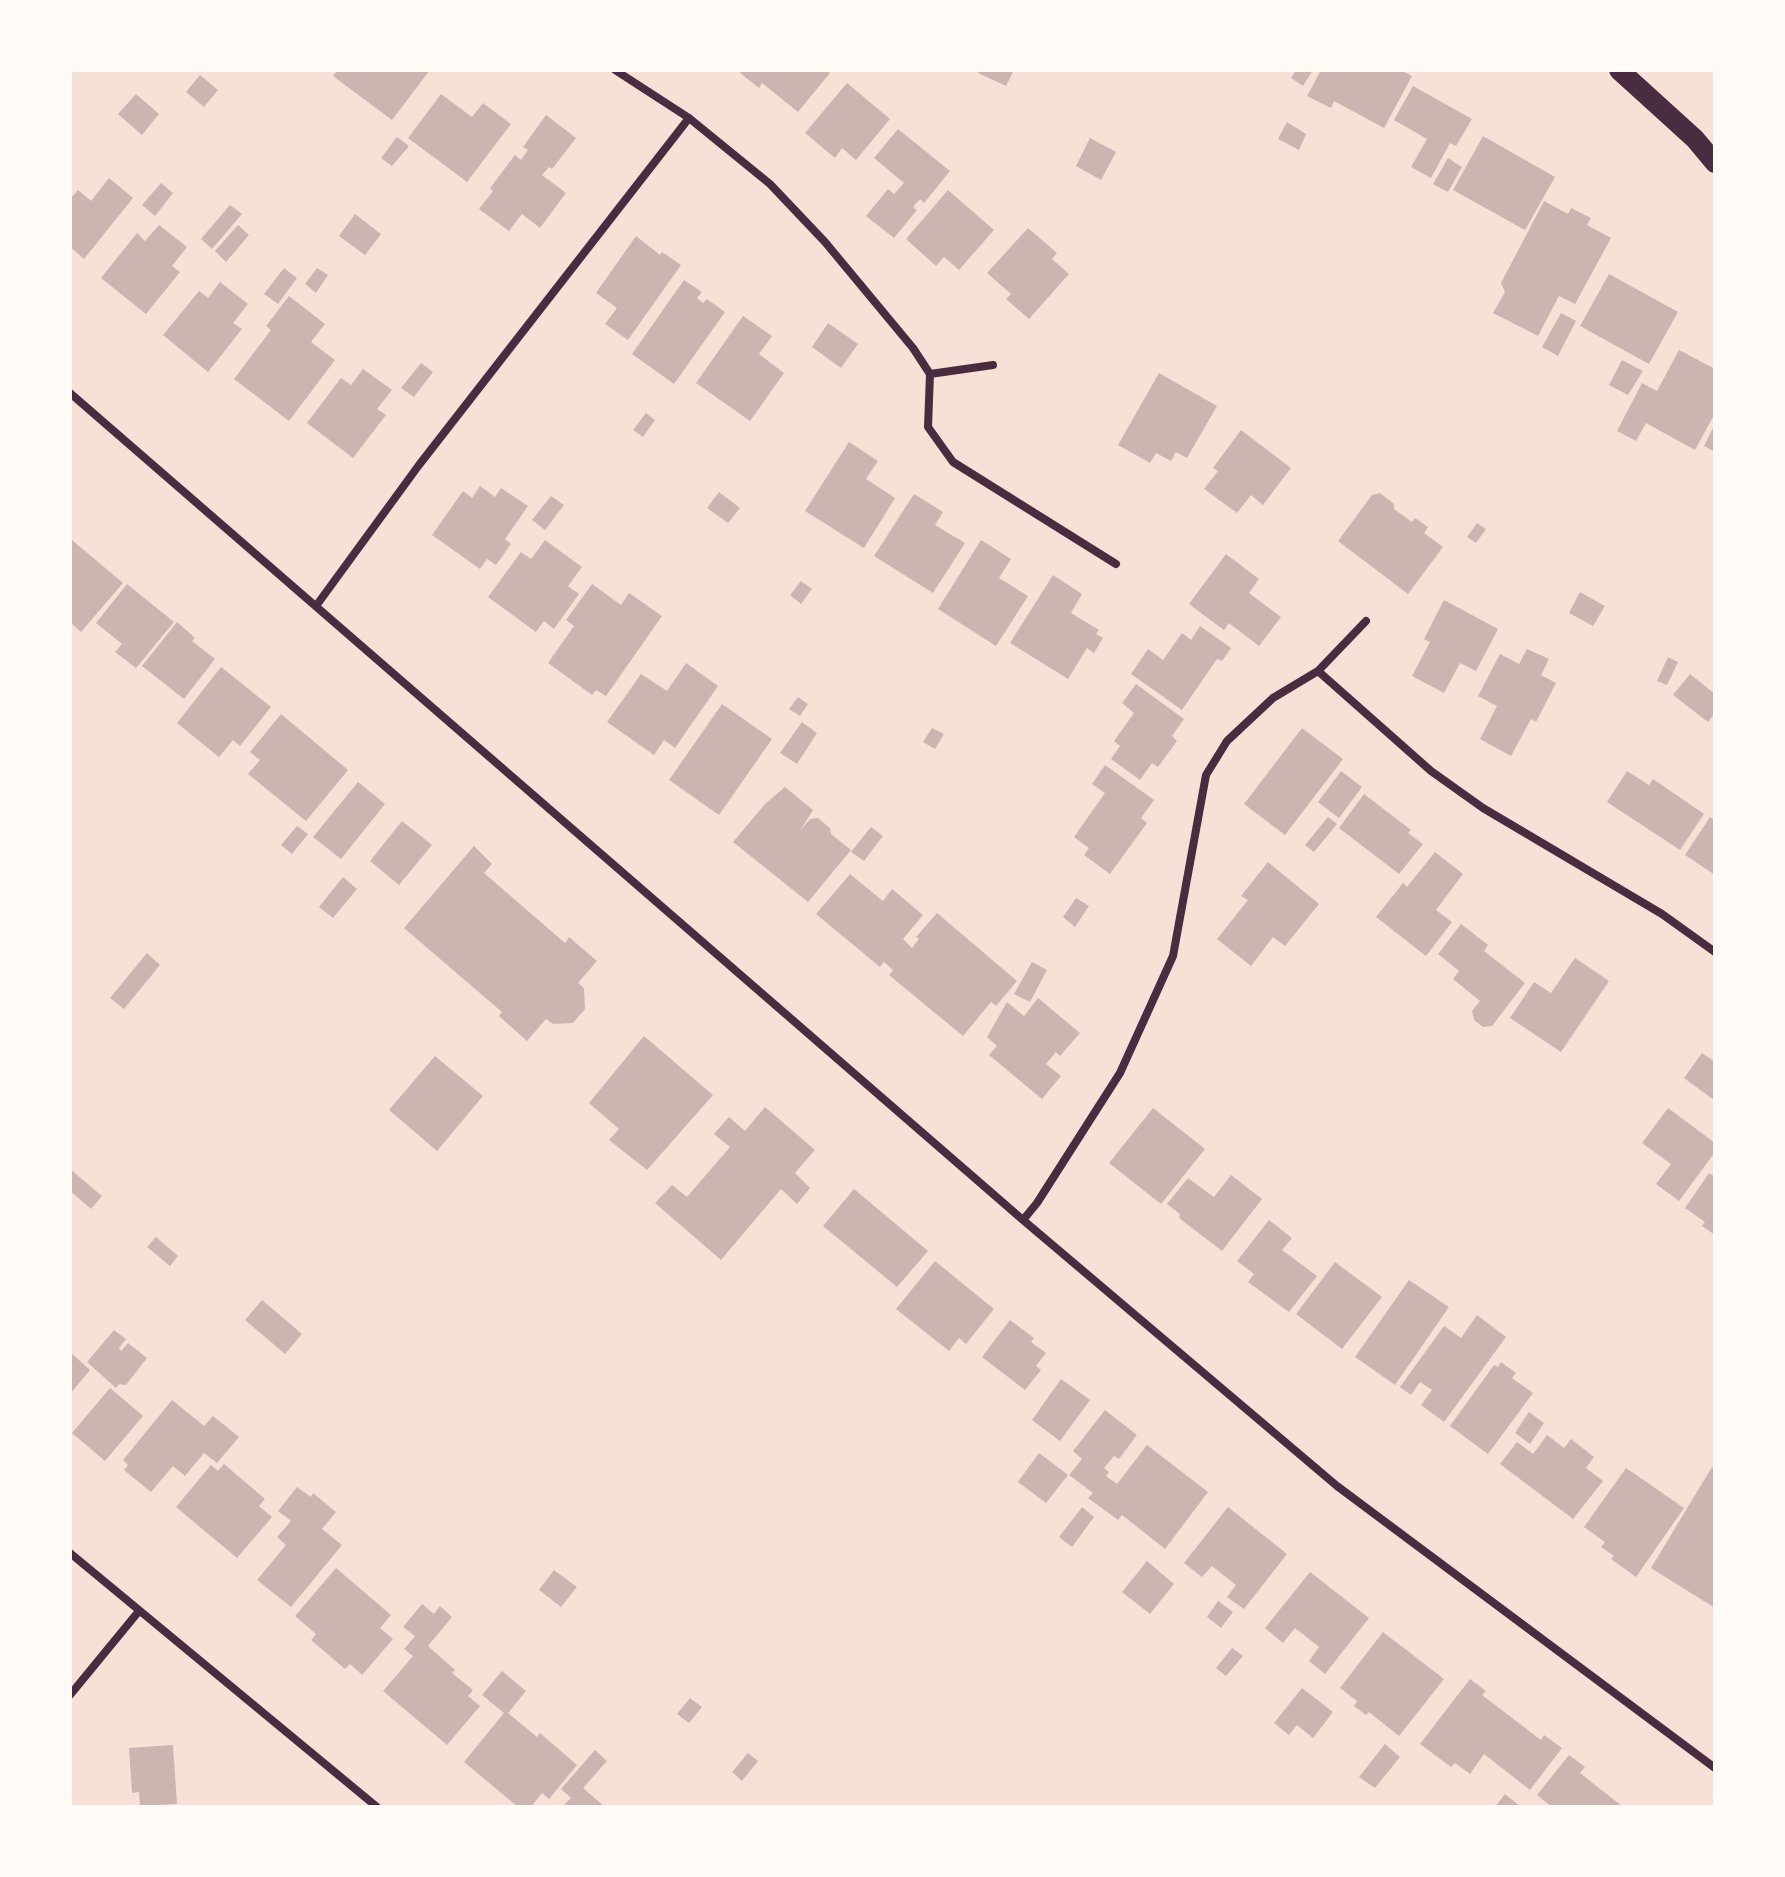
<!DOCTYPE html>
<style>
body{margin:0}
#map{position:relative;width:1785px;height:1877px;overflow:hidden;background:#f7e1d7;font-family:Manrope,sans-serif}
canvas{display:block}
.frame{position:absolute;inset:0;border:72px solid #fffaf5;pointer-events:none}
</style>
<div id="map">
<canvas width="1785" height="1877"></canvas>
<div class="frame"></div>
</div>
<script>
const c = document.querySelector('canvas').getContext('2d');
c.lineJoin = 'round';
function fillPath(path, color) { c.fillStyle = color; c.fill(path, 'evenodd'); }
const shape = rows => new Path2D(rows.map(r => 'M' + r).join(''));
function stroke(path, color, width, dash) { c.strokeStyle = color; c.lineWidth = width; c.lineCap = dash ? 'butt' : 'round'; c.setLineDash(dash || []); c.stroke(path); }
const building = shape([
 [338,70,430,70,392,120,333,76],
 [743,70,827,70,830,73,798,112,762,83,759,88,740,73],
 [980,70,1014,70,1006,86,978,73],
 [1296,70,1313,70,1303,86,1291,78],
 [1321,70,1401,70,1412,76,1384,128,1334,101,1331,108,1307,96],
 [200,75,218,90,204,107,186,92],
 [847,83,890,119,856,160,842,148,835,158,805,133],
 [1413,86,1472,119,1456,146,1450,143,1431,178,1411,167,1427,139,1394,120],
 [136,94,159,114,142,135,118,114],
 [441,94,472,117,483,103,511,124,467,182,408,138],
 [546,115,576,138,552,169,549,167,542,175,566,193,540,228,522,214,509,231,479,209,493,191,490,188,515,155,521,160,528,150,523,147],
 [1287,122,1306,134,1299,150,1278,139],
 [898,129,950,171,924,203,920,199,913,207,917,210,894,238,866,216,888,189,894,194,904,183,874,158],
 [1483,136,1555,177,1525,230,1453,190],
 [397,137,409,146,392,166,381,158],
 [1090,138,1116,152,1101,180,1076,166],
 [1448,158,1462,167,1448,192,1433,184],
 [109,178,133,198,84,259,70,247,70,194,73,196,78,190,91,201],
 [161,183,173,193,155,216,142,205],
 [948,190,994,230,959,270,944,257,936,266,906,239],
 [1544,201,1568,214,1571,208,1591,218,1587,225,1611,238,1575,304,1559,296,1538,336,1493,313,1505,292,1501,283],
 [230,205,242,214,212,249,201,239],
 [355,214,381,234,365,255,339,236],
 [159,225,187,247,172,266,180,272,146,314,101,278,137,233,145,241],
 [238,225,249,235,226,262,215,251],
 [1028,228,1057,253,1052,259,1069,274,1029,319,1006,299,1011,294,987,273],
 [636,236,660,255,662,252,681,265,628,340,605,324,617,308,596,293],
 [284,268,297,278,278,304,264,294],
 [317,268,328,275,316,293,305,284],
 [1609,274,1678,312,1649,364,1580,326],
 [684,280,702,292,697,298,703,303,707,299,725,312,674,384,632,354],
 [220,282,248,304,233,323,242,329,208,372,163,335,199,291,208,298],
 [289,296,325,324,311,342,335,360,289,421,234,379,271,330,266,326],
 [1561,313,1576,321,1558,356,1542,347],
 [743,316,772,336,759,354,784,373,750,421,696,383],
 [828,323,858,344,841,368,812,347],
 [1679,350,1715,369,1715,413,1695,450,1646,423,1636,441,1617,431,1642,383,1657,391],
 [1622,360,1643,371,1628,395,1609,385],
 [421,363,433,372,414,397,401,388],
 [363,369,392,390,377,409,386,415,353,458,307,423,341,378,351,385],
 [1159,373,1217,406,1187,458,1176,452,1171,461,1156,453,1150,463,1118,445],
 [646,413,655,420,643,437,633,430],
 [1715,424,1715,452,1704,446],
 [1241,430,1291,468,1263,505,1251,495,1237,513,1204,489,1218,471,1213,468],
 [849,442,878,461,866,479,895,498,864,548,805,511],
 [480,486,495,497,501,488,528,506,505,539,511,544,496,565,487,559,480,569,432,535,463,491,472,498],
 [719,492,740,508,728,523,707,508],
 [1380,493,1394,504,1394,509,1412,522,1415,518,1428,527,1424,533,1443,547,1408,594,1338,541,1372,495],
 [914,494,943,512,935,525,965,543,933,593,874,556],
 [551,496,564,505,545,530,532,520],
 [1477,523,1486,529,1476,543,1467,537],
 [72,540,123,583,81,632,70,622],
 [545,540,582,567,568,586,579,594,554,629,544,621,536,632,488,597,521,552,531,559],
 [981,540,1011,559,999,578,1028,596,996,646,938,609],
 [1226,554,1259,579,1249,593,1281,617,1259,646,1229,623,1224,630,1189,604],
 [1053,575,1082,594,1071,613,1099,630,1096,634,1103,638,1094,653,1087,648,1068,679,1010,643],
 [801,581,812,589,801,604,790,595],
 [127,584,174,622,136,668,115,652,122,644,96,623],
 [592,584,621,605,629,593,662,616,606,696,596,690,592,695,548,663,574,626,566,620],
 [1580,592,1605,606,1593,626,1569,613],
 [1444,600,1498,629,1476,671,1460,663,1444,693,1412,676,1430,642,1424,639],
 [177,622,195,638,192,641,215,659,184,699,142,666],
 [1200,626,1231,648,1222,661,1217,659,1182,710,1131,674,1148,649,1163,660,1182,633,1191,640],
 [1527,649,1549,659,1541,675,1556,683,1536,722,1531,719,1511,756,1480,739,1497,706,1478,696,1500,654,1519,664],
 [1668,657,1678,662,1667,685,1657,681],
 [686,663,718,686,675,748,664,740,654,755,607,722,641,674,667,691],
 [221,667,271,707,240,746,233,740,219,757,177,723],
 [1690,674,1715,694,1715,713,1708,722,1673,695],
 [1136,684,1184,719,1172,736,1177,741,1158,767,1152,763,1140,780,1111,759,1120,746,1114,741,1134,713,1122,703],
 [798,697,808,704,800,716,789,709],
 [722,704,772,739,719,815,669,780],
 [281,714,348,770,306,821,248,774,260,760,250,752],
 [802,722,817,733,797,764,780,753],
 [932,728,944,734,935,749,923,742],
 [1302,728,1343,759,1285,835,1244,804],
 [1105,765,1154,800,1141,818,1147,823,1110,874,1084,855,1089,848,1074,837,1105,793,1092,784],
 [1341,771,1362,787,1339,818,1318,802],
 [1627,771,1649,785,1653,779,1704,814,1680,850,1607,802],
 [358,782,385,804,341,859,313,837],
 [785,787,813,810,800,831,810,819,818,818,830,828,831,834,851,850,808,902,733,842,765,804],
 [1364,794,1411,830,1408,833,1423,844,1399,874,1339,828],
 [1328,817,1337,824,1314,852,1305,845],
 [1710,817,1715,820,1715,875,1685,855],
 [402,821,432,845,399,885,370,861],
 [297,826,308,834,292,854,281,845],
 [871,827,883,836,864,861,851,852],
 [474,846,492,864,484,873,565,943,569,937,597,961,578,983,584,988,585,1009,573,1023,553,1024,546,1019,527,1041,499,1016,502,1012,404,928],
 [1435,852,1463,874,1436,910,1452,922,1426,956,1376,917,1403,883,1407,887],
 [1268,862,1319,904,1285,946,1273,937,1251,966,1217,939,1248,900,1241,896],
 [850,874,883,901,892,889,923,915,903,939,912,948,919,939,916,937,937,913,1017,981,996,1006,991,1002,963,1036,889,975,893,970,884,962,880,967,816,914],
 [343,877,357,889,333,918,319,907],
 [1076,898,1089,906,1075,927,1063,917],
 [1461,924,1488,945,1484,951,1525,983,1492,1026,1483,1027,1474,1020,1472,1011,1480,1001,1453,979,1459,971,1438,954],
 [147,953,160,965,124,1009,110,998],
 [1575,958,1609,981,1561,1052,1510,1018,1534,982,1551,993],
 [1032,962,1047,970,1030,1002,1014,994],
 [1038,998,1080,1033,1060,1056,1056,1052,1046,1064,1061,1076,1042,1099,989,1055,997,1046,987,1037,1007,1002,1024,1016],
 [644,1036,713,1095,647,1170,609,1140,619,1129,589,1103],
 [1702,1053,1715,1062,1714,1100,1684,1078],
 [435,1056,483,1096,437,1151,389,1110],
 [765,1107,815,1150,795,1173,810,1188,797,1204,781,1189,721,1260,655,1203,672,1185,687,1197,730,1147,714,1134,729,1117,745,1131],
 [1153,1108,1205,1149,1161,1204,1109,1163],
 [1668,1108,1715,1143,1715,1152,1679,1201,1656,1184,1671,1164,1642,1143],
 [70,1169,102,1196,91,1209,70,1191],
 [1709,1173,1715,1177,1715,1235,1702,1226,1705,1222,1685,1208],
 [1231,1175,1262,1199,1222,1251,1179,1218,1180,1214,1167,1204,1188,1178,1214,1197],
 [854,1189,928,1251,897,1287,823,1226],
 [1269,1220,1292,1238,1282,1250,1317,1276,1289,1312,1248,1282,1254,1274,1237,1261],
 [156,1237,178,1256,170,1266,147,1247],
 [935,1261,994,1309,966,1344,959,1338,949,1351,896,1309],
 [1335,1262,1382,1297,1342,1349,1296,1314],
 [1409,1280,1449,1307,1395,1385,1355,1357],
 [262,1300,302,1334,285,1354,245,1320],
 [1477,1315,1506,1337,1444,1422,1421,1405,1432,1390,1420,1382,1411,1395,1400,1387,1444,1326,1461,1338],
 [1010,1320,1034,1338,1031,1342,1046,1353,1036,1366,1041,1370,1025,1390,982,1357],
 [114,1330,126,1339,119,1348,121,1351,128,1343,147,1358,126,1385,119,1384,116,1388,87,1362],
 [70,1352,90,1370,70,1394],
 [1501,1362,1516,1373,1512,1378,1533,1393,1488,1454,1450,1426,1494,1365,1498,1367],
 [1061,1379,1090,1400,1060,1441,1032,1420],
 [110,1388,143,1416,105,1461,72,1433],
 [172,1400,204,1426,213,1416,239,1437,217,1463,204,1453,185,1476,173,1466,151,1492,124,1470,128,1465,123,1460],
 [1105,1410,1137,1435,1119,1459,1114,1456,1104,1468,1109,1472,1106,1476,1117,1484,1147,1445,1208,1492,1165,1549,1122,1515,1118,1520,1088,1498,1093,1493,1069,1475,1082,1459,1073,1451],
 [1529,1412,1544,1423,1530,1444,1515,1433],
 [1547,1435,1564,1448,1571,1439,1594,1457,1586,1468,1603,1481,1573,1519,1500,1464,1517,1442,1533,1454],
 [1039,1453,1068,1475,1046,1503,1018,1482],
 [224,1464,265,1499,259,1506,272,1517,237,1558,176,1507,211,1465,218,1471],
 [1712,1467,1715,1469,1715,1507,1713,1511,1715,1512,1715,1608,1651,1568],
 [1626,1468,1684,1508,1636,1577,1611,1559,1614,1556,1601,1547,1605,1542,1584,1527],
 [297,1487,311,1497,313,1493,336,1512,322,1529,342,1545,291,1607,257,1580,286,1545,277,1537,291,1521,278,1511],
 [1082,1507,1094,1517,1072,1547,1059,1537],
 [1228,1507,1287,1554,1244,1609,1227,1597,1236,1585,1222,1574,1212,1566,1202,1577,1184,1563],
 [1147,1561,1174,1584,1150,1614,1122,1592],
 [336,1568,391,1615,380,1628,393,1639,362,1675,350,1664,345,1669,311,1640,316,1634,295,1616],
 [554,1570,577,1587,561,1607,539,1590],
 [1310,1572,1369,1618,1325,1674,1309,1661,1319,1647,1295,1628,1283,1643,1265,1628],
 [1218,1601,1233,1612,1221,1628,1207,1617],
 [422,1604,434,1614,440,1606,452,1617,428,1646,455,1670,452,1673,473,1690,468,1696,480,1706,447,1745,383,1691,413,1656,404,1649,415,1636,403,1627],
 [1383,1632,1444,1679,1399,1736,1369,1712,1366,1715,1354,1706,1357,1701,1340,1688],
 [1232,1648,1243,1656,1226,1676,1216,1668],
 [502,1671,526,1691,508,1713,537,1737,540,1733,577,1765,549,1799,542,1793,531,1807,518,1807,464,1762,504,1713,482,1695],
 [1470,1679,1486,1691,1482,1695,1541,1740,1544,1735,1562,1748,1530,1790,1484,1754,1470,1774,1455,1763,1451,1767,1420,1744],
 [1302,1688,1333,1712,1313,1738,1297,1725,1289,1735,1274,1723],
 [690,1698,702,1707,689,1723,677,1714],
 [1385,1744,1400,1757,1375,1788,1359,1777],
 [173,1745,177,1804,140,1806,139,1792,132,1793,129,1748],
 [595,1750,607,1761,583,1788,605,1807,562,1807,571,1798,561,1789],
 [748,1753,758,1761,742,1781,732,1772],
 [1569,1755,1585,1767,1580,1773,1623,1807,1552,1807,1537,1795],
 [1505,1794,1521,1807,1495,1807]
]);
const minor = shape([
 [615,70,689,118,770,184,825,242,913,348,930,374,928,427,953,462,1116,564],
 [930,374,993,365],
 [70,393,1023,1220,1337,1486,1715,1768],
 [316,606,419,465,689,118],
 [1318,671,1431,771,1483,808,1662,914,1715,952],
 [1023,1220,1037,1203,1120,1073,1173,956,1206,775,1227,741,1273,698,1318,671,1366,621],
 [70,1553,377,1807],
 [70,1695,139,1611]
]);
const primary = shape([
 [1619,70,1695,139,1715,163]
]);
fillPath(building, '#ccb4b1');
stroke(minor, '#4a2c40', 8);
stroke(primary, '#4a2c40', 20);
</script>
